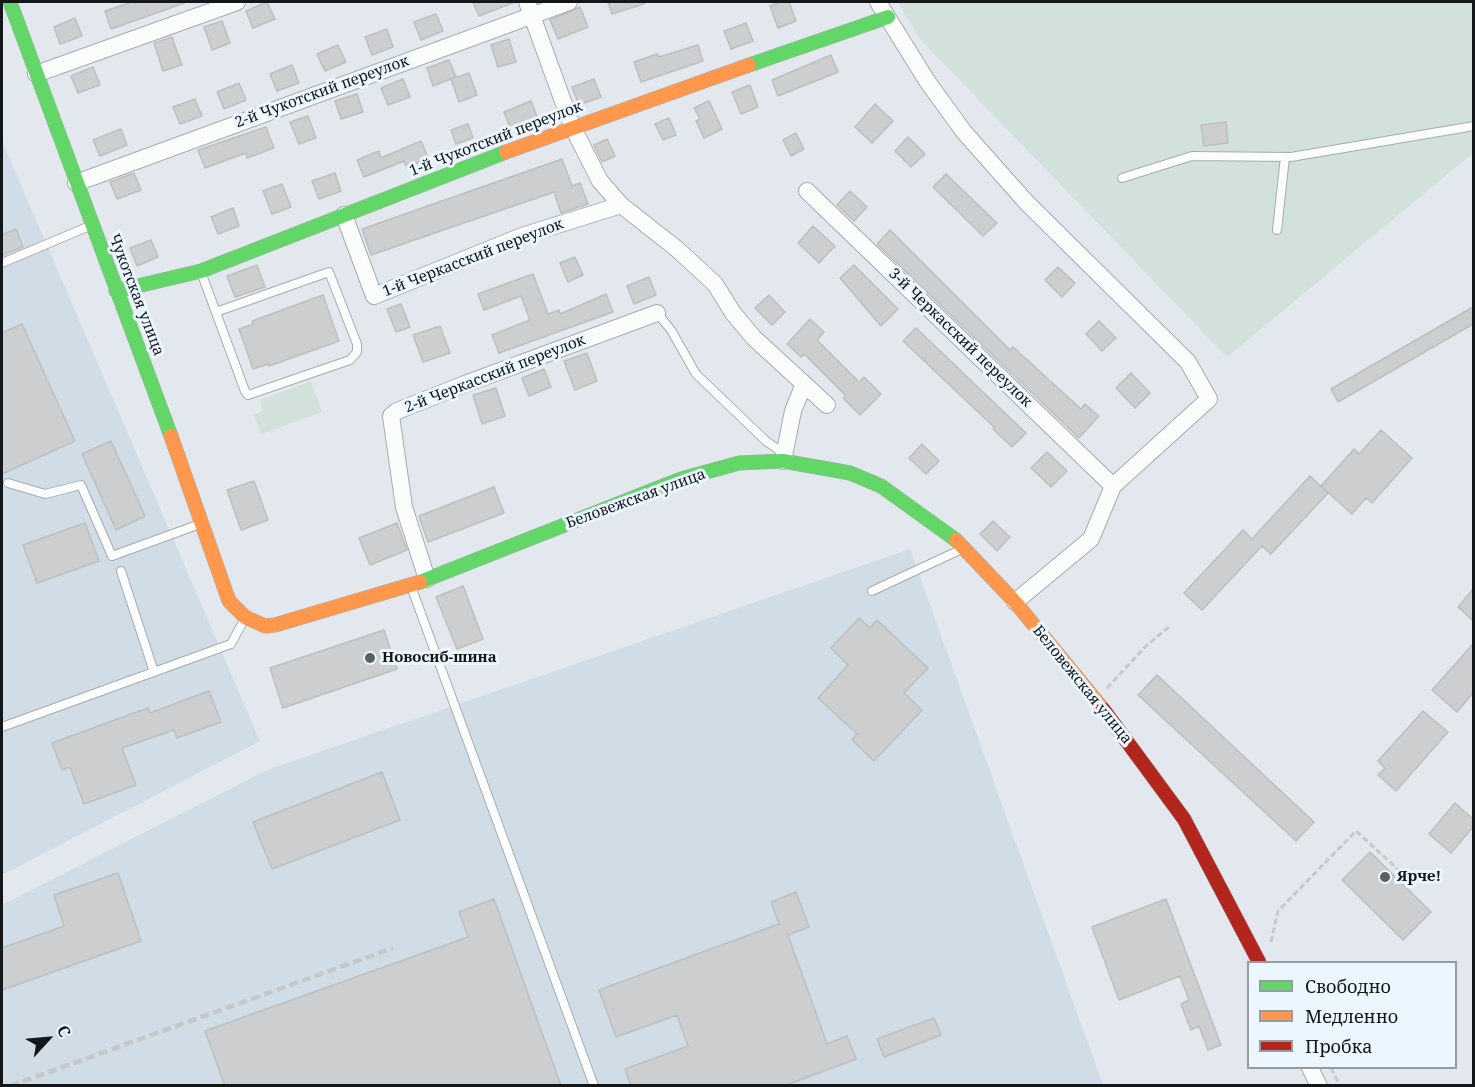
<!DOCTYPE html>
<meta charset="utf-8">
<style>
body{margin:0}
#map{position:relative;width:1475px;height:1087px;overflow:hidden;background:#e2e8ed;font-family:"Noto Serif",serif}
canvas{display:block}
.frame{position:absolute;inset:0;border:3px solid #13171a;pointer-events:none}
.legend{position:absolute;left:1247px;top:961px;width:210px;height:108px;box-sizing:border-box;background:#ebf6ff;border:2px solid #959da3;margin:0;padding:8px 10px;list-style:none;font-size:18px;color:#13171a}
.legend li{display:flex;align-items:center;gap:12px;height:30px}
.legend b{width:30px;border:2px solid #959da3}
.north{position:absolute;left:18px;top:1009px;width:60px;height:60px;-webkit-text-stroke:4px #ebf6ff;paint-order:stroke;rotate:64deg;font-size:16px;font-weight:700;line-height:24px;text-align:center;color:#13171a}
.north::after{content:'';display:block;margin:auto;width:21px;height:27px;background:#13171a;clip-path:polygon(50% 0,100% 100%,50% 72%,0 100%)}
</style>
<div id="map">
<canvas width="1475" height="1087"></canvas>
<div class="frame"></div>
<ul class="legend">
<li><b style="height:8px;background:#63d668"></b>Свободно</li>
<li><b style="height:8px;background:#ff974d"></b>Медленно</li>
<li><b style="height:8px;background:#b3261e"></b>Пробка</li>
</ul>
<div class="north">С</div>
</div>
<script>
const c = document.querySelector('canvas').getContext('2d');
c.lineJoin = 'round';
function fillPath(path, color) { c.fillStyle = color; c.fill(path, 'evenodd'); }
const shape = rows => new Path2D(rows.map(r => 'M' + r).join(''));
function stroke(path, color, width, dash) { c.strokeStyle = color; c.lineWidth = width; c.lineCap = dash ? 'butt' : 'round'; c.setLineDash(dash || []); c.stroke(path); }
function label(font, color, halo, rows, align = 'center') {
  c.font = font + ' "Noto Serif",serif'; c.lineWidth = 6; c.setLineDash([]); c.textBaseline = 'middle'; c.strokeStyle = halo; c.fillStyle = color; for (const [text, x, y, turn = 0] of rows) {
    c.save(); c.translate(x, y); c.rotate((+turn || 0) * Math.PI / 180); c.textAlign = isNaN(turn) ? turn : align; if (halo) c.strokeText(text, 0, 0); c.fillText(text, 0, 0); c.restore();
  }
}
const built = shape([
 [2,141,260,741,2,875],
 [910,549,1103,1085,2,1086,2,905,267,770]
]);
const green = shape([
 [898,2,1473,2,1473,153,1227,357,919,38],
 [311,381,322,412,261,434,254,415,263,411,260,400]
]);
const building = shape([
 [132,2,187,2,111,29,105,11,132,2],
 [267,2,275,19,253,28,246,11,267,2],
 [473,2,515,2,479,16,473,2],
 [608,2,644,2,644,4,612,14,608,2],
 [781,2,789,2,796,21,778,28,770,6,781,2],
 [580,7,588,27,558,39,550,20,580,7],
 [436,14,443,31,421,40,414,22,436,14],
 [75,18,82,36,60,44,54,27,75,18],
 [222,21,230,43,212,50,204,27,222,21],
 [746,23,753,41,731,49,724,31,746,23],
 [387,29,393,47,372,55,365,37,387,29],
 [172,37,182,65,163,71,154,43,172,37],
 [509,39,516,62,498,67,491,45,509,39],
 [338,45,346,62,325,71,317,54,338,45],
 [698,45,703,61,641,82,634,62,657,54,659,57,698,45],
 [831,55,838,72,778,96,772,80,831,55],
 [449,60,456,77,433,86,427,68,449,60],
 [292,65,299,83,277,91,270,74,292,65],
 [93,67,100,85,78,93,71,76,93,67],
 [469,73,477,95,459,102,451,79,469,73],
 [403,79,410,97,388,105,381,88,403,79],
 [594,79,601,97,579,105,572,87,594,79],
 [239,83,246,100,224,109,217,92,239,83],
 [750,85,758,107,741,114,732,92,750,85],
 [357,94,363,112,341,119,335,101,357,94],
 [195,99,202,116,180,124,173,107,195,99],
 [531,101,538,119,511,130,504,112,531,101],
 [709,101,722,129,704,138,696,121,700,119,694,108,709,101],
 [875,104,893,121,872,143,855,127,875,104],
 [308,116,316,138,299,144,290,122,308,116],
 [669,118,676,135,663,140,655,124,669,118],
 [1226,122,1228,143,1204,146,1201,125,1226,122],
 [468,124,473,138,456,144,451,130,468,124],
 [266,127,274,148,247,158,246,153,205,168,198,150,266,127],
 [121,129,127,145,100,156,93,140,121,129],
 [796,133,804,149,791,156,783,140,796,133],
 [908,137,925,154,911,167,895,151,908,137],
 [607,139,615,156,602,162,594,145,607,139],
 [421,141,428,158,407,168,404,161,364,177,357,160,379,151,381,158,421,141],
 [562,159,572,186,580,183,588,204,561,213,554,192,371,255,362,229,562,159],
 [134,173,141,190,117,199,110,182,134,173],
 [335,173,341,191,319,199,312,181,335,173],
 [946,174,997,223,983,236,933,187,946,174],
 [282,184,291,207,272,214,263,191,282,184],
 [850,191,867,207,854,221,837,205,850,191],
 [233,208,239,226,218,234,211,217,233,208],
 [813,226,835,246,819,263,798,243,813,226],
 [16,229,23,247,2,255,2,235,16,229],
 [890,230,1010,350,1013,347,1081,409,1085,404,1099,416,1079,438,877,244,890,230],
 [151,240,158,257,137,266,130,248,151,240],
 [575,257,583,275,568,282,560,263,575,257],
 [257,265,265,287,235,297,227,276,257,265],
 [854,265,898,309,881,326,840,278,854,265],
 [1058,267,1075,283,1062,297,1045,280,1058,267],
 [533,274,548,314,559,310,560,314,606,294,613,312,499,353,492,335,530,320,521,296,484,310,478,294,533,274],
 [649,277,656,295,634,304,627,286,649,277],
 [323,295,339,341,269,366,268,364,253,369,239,329,253,324,252,321,323,295],
 [769,295,785,312,772,325,755,308,769,295],
 [401,304,410,327,396,332,387,309,401,304],
 [1473,307,1473,324,1338,402,1331,389,1473,307],
 [810,319,824,332,817,340,859,382,864,377,881,394,860,415,843,398,846,396,804,354,801,357,787,344,810,319],
 [1099,321,1116,338,1102,351,1086,334,1099,321],
 [22,324,75,441,2,474,2,333,22,324],
 [440,326,450,353,423,362,413,335,440,326],
 [916,328,1026,433,1012,447,993,429,995,428,903,341,916,328],
 [587,353,597,381,575,390,564,361,587,353],
 [544,369,551,387,529,396,522,378,544,369],
 [1131,373,1150,393,1135,408,1116,388,1131,373],
 [496,388,505,416,482,424,473,395,496,388],
 [1381,430,1412,458,1372,503,1366,498,1352,514,1321,486,1354,449,1359,454,1381,430],
 [111,441,145,516,116,530,82,454,111,441],
 [922,444,939,461,926,474,909,458,922,444],
 [1047,452,1067,471,1051,487,1031,468,1047,452],
 [1310,476,1328,493,1271,554,1262,546,1202,610,1184,593,1243,530,1252,539,1310,476],
 [254,481,268,520,241,530,227,490,254,481],
 [494,487,504,513,428,542,419,516,494,487],
 [993,521,1010,537,997,551,980,534,993,521],
 [85,523,99,561,37,583,23,545,85,523],
 [397,523,407,550,370,565,359,538,397,523],
 [463,586,483,639,457,649,436,597,463,586],
 [1473,589,1473,621,1458,607,1473,589],
 [859,618,870,628,877,620,928,668,904,693,922,710,874,761,852,740,857,734,818,698,848,665,831,648,859,618],
 [384,630,397,669,283,708,270,668,384,630],
 [1473,644,1473,693,1457,712,1432,690,1473,644],
 [1157,675,1314,822,1296,841,1138,695,1157,675],
 [209,691,221,722,177,738,174,730,122,748,136,785,84,804,70,767,62,770,52,743,148,708,150,713,209,691],
 [1423,711,1448,732,1396,791,1378,775,1385,768,1378,761,1423,711],
 [382,772,400,820,272,869,253,822,382,772],
 [1455,803,1473,819,1473,827,1451,853,1429,834,1455,803],
 [1370,852,1431,912,1403,940,1342,880,1370,852],
 [118,873,141,941,2,990,2,948,64,926,54,895,118,873],
 [796,892,809,927,788,935,827,1044,847,1036,856,1059,784,1086,631,1086,625,1069,688,1046,677,1015,616,1037,599,990,779,924,771,902,796,892],
 [494,899,561,1086,225,1086,205,1031,468,937,459,912,494,899],
 [1166,899,1221,1045,1208,1050,1199,1026,1191,1030,1181,1004,1189,1000,1180,976,1119,1000,1092,927,1166,899],
 [934,1018,941,1035,884,1057,877,1039,934,1018]
]);
const path = shape([
 [1107,688,1146,646,1170,626],
 [1271,942,1278,911,1356,831,1403,874],
 [1331,1068,1340,1086]
]);
const lane = shape([
 [1122,178,1192,156,1291,157,1474,126],
 [1277,230,1285,157],
 [2,263,92,225],
 [201,272,245,391,248,395,350,360,357,352,357,344,329,272,216,312],
 [657,313,671,330,696,374,766,441,783,453],
 [8,483,45,494,81,485,112,556,200,524],
 [121,571,154,672],
 [412,589,594,1086],
 [872,591,962,549],
 [2,727,231,644,245,618]
]);
const street = shape([
 [527,2,572,126,600,181,621,205,677,249,715,284,733,313,754,338,827,405],
 [878,2,927,81,964,132,1027,203,1188,362,1209,399,1113,486,1091,539,1015,602],
 [36,74,237,2],
 [76,183,569,2],
 [807,191,1113,486],
 [344,215,374,296,522,236,621,205],
 [783,461,793,411,804,384],
 [427,579,404,507,391,416,397,411,465,384,657,313],
 [1310,1068,1319,1086]
]);
const fast = shape([
 [10,2,171,436],
 [749,65,888,17],
 [116,291,201,271,506,152],
 [420,582,681,479,739,463,783,461,850,473,881,486,956,540]
]);
const slow = shape([
 [506,152,749,65],
 [171,436,229,601,245,617,265,626,275,625,420,582],
 [956,540,1015,602,1103,709]
]);
const jam = shape([
 [1103,709,1184,819,1259,962]
]);
const rail = shape([
 [10,1086,393,948]
]);
const markers = [
 [370,658,6,"#5b6064"],
 [1385,877,6,"#5b6064"]
];
const streetNames = [
 ["2-й Чукотский переулок",322,92,-20],
 ["1-й Чукотский переулок",496,139,-21],
 ["1-й Черкасский переулок",473,258,-21],
 ["Чукотская улица",136,295,69],
 ["3-й Черкасский переулок",960,338,44],
 ["2-й Черкасский переулок",495,374,-21],
 ["Беловежская улица",636,499,-20],
 ["Беловежская улица",1082,685,51]
];
const poiNames = [
 ["Новосиб-шина",382,658],
 ["Ярче!",1397,877]
];
fillPath(built, '#d0dce6');
fillPath(green, '#d2e1dc');
fillPath(building, '#cdcecf');
stroke(building, '#bdbfbf', 1.5);
stroke(lane, '#a7abaf', 10);
stroke(street, '#a7abaf', 18);
stroke(fast, '#a7abaf', 15);
stroke(slow, '#a7abaf', 15);
stroke(jam, '#a7abaf', 15);
stroke(path, '#c7c8ca', 3, [6, 3]);
stroke(lane, '#fbfcfc', 8);
stroke(street, '#fbfcfc', 16);
stroke(fast, '#63d668', 14);
stroke(slow, '#ff974d', 14);
stroke(jam, '#b3261e', 14);
stroke(rail, '#c6c8c8', 4.5, [9, 4.5]);
for (const [x, y, r, color] of markers) { const dot = new Path2D(); dot.arc(x, y, r, 0, 2 * Math.PI); c.fillStyle = color; c.fill(dot); stroke(dot, '#ebf6ff', 2); }
label('15px', '#13171a', '#ebf6ff', streetNames);
label('bold 15px', '#13171a', '#ebf6ff', poiNames, 'left');
</script>
